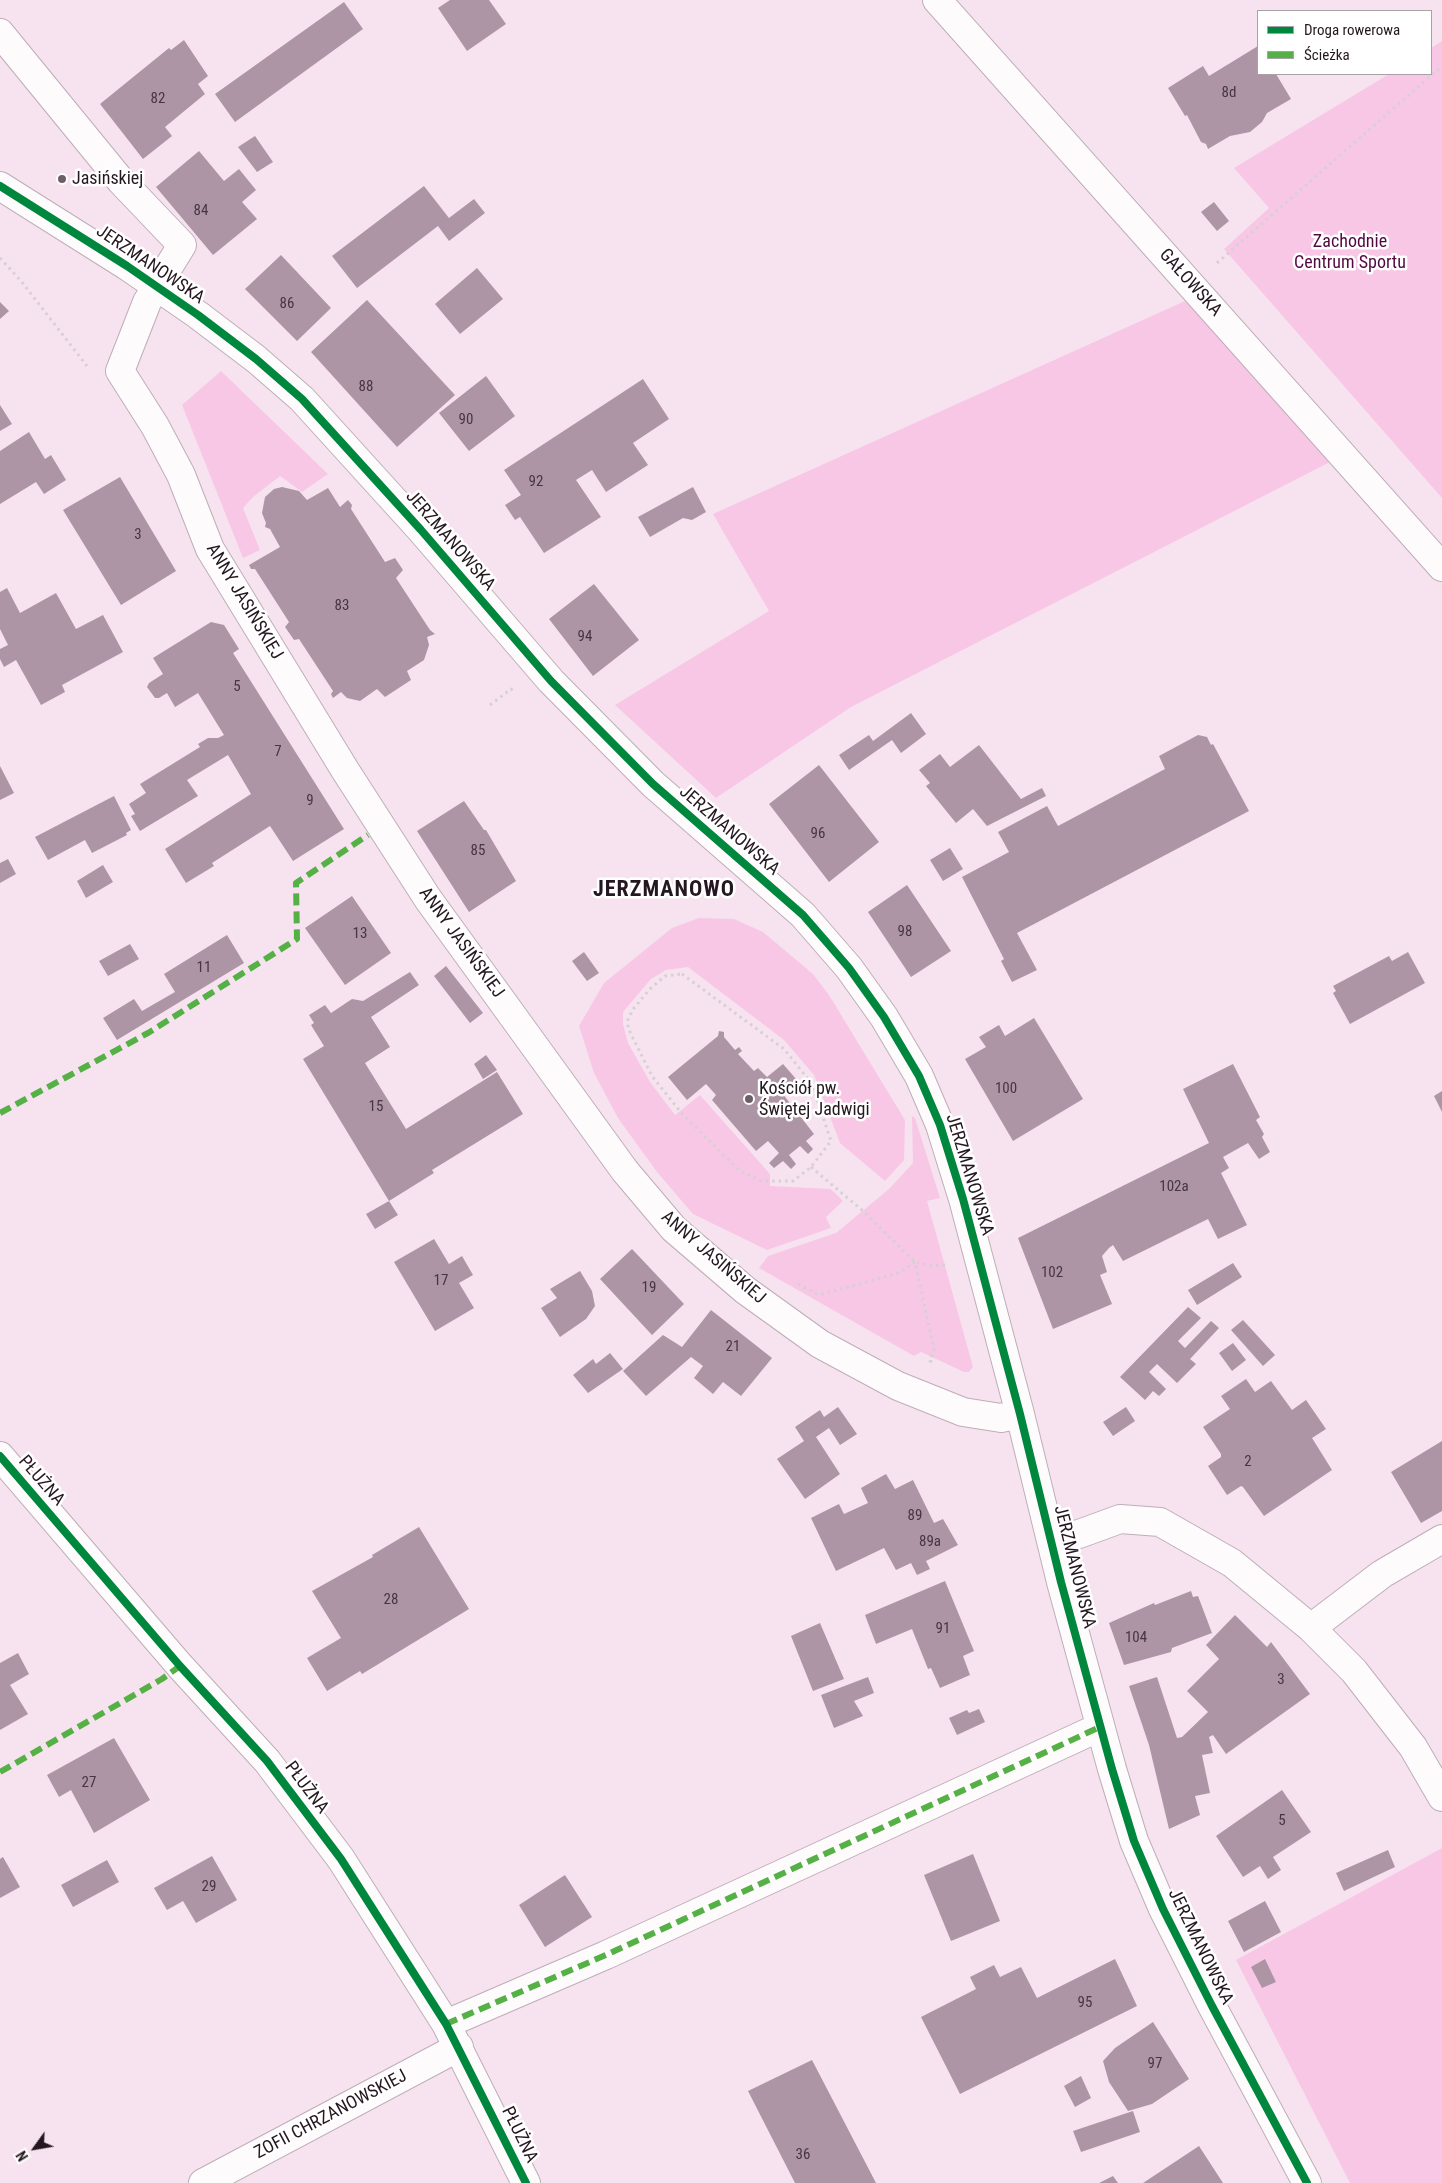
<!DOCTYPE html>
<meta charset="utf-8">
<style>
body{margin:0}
#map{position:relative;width:1442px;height:2183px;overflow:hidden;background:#f7e3ef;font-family:"Roboto Condensed",sans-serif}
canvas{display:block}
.legend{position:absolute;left:1257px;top:10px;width:175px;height:65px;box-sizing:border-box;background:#fff;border:1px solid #a7a2a5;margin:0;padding:6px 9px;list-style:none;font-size:15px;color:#24171f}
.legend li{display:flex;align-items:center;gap:10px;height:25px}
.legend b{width:25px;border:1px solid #a7a2a5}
.north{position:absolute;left:10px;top:2123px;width:50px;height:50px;-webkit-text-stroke:4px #fff;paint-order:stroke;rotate:238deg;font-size:14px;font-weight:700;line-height:20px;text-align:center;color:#24171f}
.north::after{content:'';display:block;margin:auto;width:18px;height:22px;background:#24171f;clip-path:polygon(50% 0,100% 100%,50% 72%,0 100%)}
</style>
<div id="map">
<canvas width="1442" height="2183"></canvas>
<ul class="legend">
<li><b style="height:6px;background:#00873e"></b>Droga rowerowa</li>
<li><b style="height:6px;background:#55b145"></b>Ścieżka</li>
</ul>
<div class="north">N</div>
</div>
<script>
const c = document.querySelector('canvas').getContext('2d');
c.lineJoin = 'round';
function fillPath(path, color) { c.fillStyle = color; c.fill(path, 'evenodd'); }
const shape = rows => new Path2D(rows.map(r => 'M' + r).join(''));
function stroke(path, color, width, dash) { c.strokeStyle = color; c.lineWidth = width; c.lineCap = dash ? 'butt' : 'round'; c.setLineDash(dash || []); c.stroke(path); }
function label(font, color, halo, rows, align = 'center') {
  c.font = font + ' "Roboto Condensed",sans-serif'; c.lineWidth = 5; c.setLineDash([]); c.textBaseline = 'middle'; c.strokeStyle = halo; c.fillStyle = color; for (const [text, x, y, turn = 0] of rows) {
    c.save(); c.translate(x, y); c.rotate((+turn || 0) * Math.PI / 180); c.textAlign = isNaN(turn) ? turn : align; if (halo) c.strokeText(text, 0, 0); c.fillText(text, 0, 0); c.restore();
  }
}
const green = shape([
 [1442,41,1442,498,1224,249,1269,208,1234,168,1389,74,1431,74,1431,48],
 [1185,301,1332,461,851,707,716,798,615,705,769,611,713,514],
 [221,371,328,474,302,492,280,476,253,497,243,508,260,550,243,558,182,405],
 [699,918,734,919,763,932,813,974,829,995,905,1120,904,1160,885,1181,840,1143,814,1075,784,1040,688,967,666,970,651,979,623,1012,623,1024,628,1043,650,1082,675,1115,700,1095,770,1174,770,1186,831,1189,843,1201,826,1217,831,1228,767,1250,693,1214,657,1172,618,1118,594,1073,579,1026,604,983,672,928],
 [912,1116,915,1118,940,1198,927,1201,973,1367,969,1372,964,1372,921,1352,914,1356,759,1268,768,1256,836,1233,889,1189,913,1163],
 [1442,1848,1442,2183,1350,2183,1236,1960]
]);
const building = shape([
 [450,0,489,0,506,24,467,51,438,8],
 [344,2,363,29,235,122,215,94],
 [184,40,208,76,198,84,205,94,165,127,172,136,143,159,100,104,169,48,171,50],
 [1258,46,1258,74,1276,74,1291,99,1267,113,1262,122,1250,132,1230,136,1208,149,1206,144,1201,142,1187,115,1185,116,1168,88,1203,66,1209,76],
 [255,136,273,162,257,172,238,147],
 [199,151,224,181,239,169,256,190,242,202,257,219,213,255,156,187],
 [424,186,449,218,474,199,485,213,449,241,438,226,357,288,332,256],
 [1214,202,1229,221,1217,231,1201,212],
 [281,255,331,308,297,341,245,289],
 [477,268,503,299,460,334,435,304],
 [367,300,455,395,397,447,311,352],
 [0,302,9,311,0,319],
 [486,376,515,416,469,451,439,413],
 [643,379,669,419,633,443,648,465,606,492,592,470,576,480,601,517,544,553,520,517,515,520,505,505,521,495,504,470],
 [0,405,12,424,0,431],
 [29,432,45,459,51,455,66,480,44,494,36,482,0,504,0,451],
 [120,477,176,571,121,605,63,510],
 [282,487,299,491,307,500,328,488,340,507,348,500,352,505,351,509,385,562,395,558,403,570,396,578,430,630,435,634,427,637,429,645,424,660,407,671,411,680,385,697,377,689,360,701,347,698,341,692,333,698,331,694,333,691,299,639,294,640,285,627,289,622,255,569,251,569,249,565,280,547,270,529,265,527,266,523,262,513,265,497,274,489],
 [693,487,706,512,692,520,683,518,650,537,638,517],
 [594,584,639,640,593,676,549,619],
 [7,588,20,613,56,593,76,629,103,615,123,652,62,685,65,692,41,705,16,660,4,667,0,659,0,649,8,645,0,629,0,592],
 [211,622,224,625,239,649,233,653,344,829,293,861,270,826,212,863,214,866,186,883,165,849,251,794,228,755,187,780,198,796,140,831,131,816,135,814,129,804,146,793,140,784,200,747,198,744,208,738,218,738,224,735,198,693,175,707,167,693,159,698,155,698,147,687,149,683,163,674,153,658],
 [911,713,926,734,901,753,892,740,849,770,839,755,869,735,873,741],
 [1198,735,1207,737,1211,745,1213,744,1249,811,1017,933,1037,970,1012,982,1001,961,1004,959,962,877,1009,852,998,832,1047,806,1058,826,1165,769,1159,756],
 [979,745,1021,799,1042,788,1046,796,987,826,973,809,956,823,926,786,930,783,919,770,940,754,950,767],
 [819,765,879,842,829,882,769,804],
 [0,766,14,793,0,800],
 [114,796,131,830,126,833,127,835,92,853,85,840,48,860,35,837],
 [464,801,484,830,486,830,516,881,469,912,417,831],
 [950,848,963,869,943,881,930,860],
 [8,859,16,874,0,883,0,863],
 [103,865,113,882,86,898,77,881],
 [907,885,951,951,911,977,868,912],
 [352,896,391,953,345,985,305,928],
 [227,935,244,963,117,1040,103,1018,134,999,142,1011,175,992,164,974],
 [130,944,139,959,108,976,99,961],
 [584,952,599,973,587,981,572,961],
 [1408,952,1425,983,1350,1024,1333,993,1336,991,1333,986,1389,956,1392,961],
 [446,966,483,1013,470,1023,434,976],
 [410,972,419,985,371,1017,390,1047,365,1063,406,1129,497,1072,523,1114,432,1170,434,1173,389,1201,303,1059,324,1046,311,1025,314,1023,309,1015,325,1005,331,1013,352,999,363,1001],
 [1034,1018,1083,1099,1013,1141,965,1059,986,1047,979,1037,999,1025,1005,1036],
 [719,1031,724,1032,724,1037,735,1050,739,1047,742,1051,738,1054,754,1071,758,1068,767,1077,783,1064,797,1080,782,1093,814,1134,806,1141,813,1149,808,1154,800,1146,789,1155,796,1164,791,1169,783,1161,774,1168,769,1163,779,1153,768,1141,756,1151,712,1100,716,1095,706,1084,687,1100,668,1077,718,1036],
 [486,1055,497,1070,483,1079,474,1064],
 [1233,1064,1260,1117,1256,1120,1264,1134,1262,1137,1270,1152,1259,1159,1248,1143,1223,1157,1229,1168,1221,1173,1247,1225,1218,1239,1208,1219,1123,1261,1113,1245,1109,1248,1102,1256,1107,1272,1100,1275,1112,1304,1053,1329,1018,1238,1209,1143,1183,1089],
 [1442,1091,1442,1112,1434,1096],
 [389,1201,398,1215,375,1229,366,1214],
 [434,1239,449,1264,462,1256,473,1275,459,1283,474,1308,435,1331,394,1262],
 [632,1249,684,1304,652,1335,600,1279],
 [1233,1263,1242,1277,1197,1305,1188,1290],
 [580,1271,592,1291,595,1306,586,1319,560,1337,541,1308,557,1298,550,1289],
 [1188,1307,1201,1318,1178,1341,1185,1348,1211,1321,1219,1328,1190,1359,1196,1364,1177,1383,1157,1364,1149,1372,1166,1389,1159,1396,1153,1391,1145,1400,1120,1377],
 [711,1310,772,1358,741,1396,723,1382,713,1394,694,1378,703,1366,691,1357,646,1396,623,1371,663,1335,682,1347],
 [1243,1320,1275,1355,1263,1366,1231,1330],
 [1233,1343,1246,1360,1232,1371,1219,1353],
 [610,1353,623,1369,588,1393,573,1375,593,1359,596,1364],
 [1246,1379,1255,1392,1271,1381,1292,1410,1306,1400,1326,1429,1312,1438,1332,1470,1264,1516,1243,1487,1241,1486,1227,1495,1208,1466,1221,1457,1221,1454,1203,1427,1230,1409,1221,1396],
 [838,1407,857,1434,840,1445,829,1428,816,1437,840,1474,805,1499,777,1459,804,1441,795,1427,820,1410,824,1417],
 [1126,1407,1135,1421,1113,1436,1103,1422],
 [1442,1441,1442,1511,1421,1523,1391,1472],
 [886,1474,895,1489,913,1480,934,1523,943,1519,958,1545,926,1561,930,1569,917,1575,911,1563,896,1570,884,1548,836,1571,811,1518,839,1504,844,1514,868,1503,861,1488],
 [419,1527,469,1609,362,1674,360,1671,327,1691,307,1658,341,1638,312,1591,373,1557,372,1555],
 [945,1581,974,1651,963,1656,970,1675,940,1688,931,1668,928,1669,912,1629,876,1644,865,1615],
 [1191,1591,1193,1597,1198,1596,1212,1633,1172,1648,1171,1652,1124,1665,1109,1623,1154,1603,1155,1605],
 [1235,1615,1267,1647,1271,1642,1310,1694,1226,1754,1213,1735,1209,1737,1213,1753,1202,1755,1210,1793,1195,1796,1200,1815,1169,1829,1149,1745,1129,1686,1157,1677,1177,1738,1182,1737,1208,1712,1187,1691,1219,1659,1206,1645],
 [820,1623,844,1679,813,1691,791,1636],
 [18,1653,29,1674,10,1685,28,1714,0,1730,0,1663],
 [868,1677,874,1693,854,1701,863,1716,834,1728,821,1695],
 [979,1709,985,1722,957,1735,949,1718,967,1710,969,1713],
 [114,1738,150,1800,94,1833,71,1790,59,1797,47,1775],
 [1282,1790,1311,1832,1273,1857,1281,1870,1268,1879,1260,1866,1243,1877,1216,1836],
 [1388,1850,1395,1867,1344,1891,1336,1873],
 [973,1854,1000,1921,951,1941,924,1875],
 [212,1856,237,1900,196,1923,183,1901,167,1910,154,1888],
 [3,1857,20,1887,0,1898,0,1859],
 [107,1860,119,1882,73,1907,61,1885],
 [565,1875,592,1917,545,1947,519,1905],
 [1265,1901,1281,1932,1244,1952,1228,1921],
 [1115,1959,1137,2006,960,2094,921,2017,976,1989,970,1977,994,1965,1000,1977,1021,1967,1037,1998],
 [1265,1959,1276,1982,1262,1988,1251,1967],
 [1153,2022,1189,2079,1152,2104,1128,2111,1109,2082,1103,2061,1115,2048],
 [812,2060,876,2183,795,2183,748,2091],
 [1081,2076,1091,2098,1075,2107,1064,2086],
 [1133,2111,1140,2132,1081,2152,1073,2131],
 [1199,2146,1223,2183,1143,2183],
 [1113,2176,1118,2183,1099,2183]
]);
const path = shape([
 [0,258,21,281,87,366],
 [1217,263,1442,66],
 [490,705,511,689,513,691],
 [682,974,784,1049,812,1084,831,1141,811,1167,793,1181,761,1181,740,1171,683,1115,652,1076,628,1028,628,1019,634,1008,650,989,665,976,682,974],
 [811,1167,863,1211,915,1262,932,1266,946,1265],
 [798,1284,819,1295,899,1273,915,1262,934,1349,930,1361,932,1362]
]);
const minor = shape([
 [937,0,1442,567],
 [0,33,121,181,182,245,147,302,120,371,155,426,181,475,210,549,345,770,428,899,625,1171,674,1229,745,1290,820,1344,898,1386,963,1412,1001,1418,1020,1414],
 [0,186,127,266,198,315,256,359,302,399,421,530,551,681,653,784,803,915,849,968,884,1017,919,1076,940,1125,963,1199,1020,1414,1061,1582,1112,1769,1134,1841,1163,1909,1212,2006,1307,2183],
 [0,1456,180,1666,267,1761,341,1859,446,2024,526,2183],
 [1052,1538,1079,1534,1120,1519,1160,1522,1232,1563,1311,1628,1354,1671,1413,1747,1442,1797],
 [1311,1628,1382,1574,1442,1539],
 [446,2024,606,1955,1100,1727],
 [203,2183,459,2047]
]);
const quiet = shape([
 [0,1113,148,1033,297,939,296,883,368,835],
 [0,1772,162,1679,180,1666],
 [446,2024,606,1955,1100,1727]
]);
const cycleway = shape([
 [0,186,127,266,198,315,256,359,302,399,421,530,551,681,653,784,803,915,849,968,884,1017,919,1076,940,1125,963,1199,1020,1414,1061,1582,1112,1769,1134,1841,1163,1909,1212,2006,1307,2183],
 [0,1456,180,1666,267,1761,341,1859,446,2024,526,2183]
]);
const markers = [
 [62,179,5,"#6e5e68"],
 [749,1099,5,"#6e5e68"]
];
const numberNames = [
 ["8d",1229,93],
 ["82",158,99],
 ["84",201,211],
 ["86",287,304],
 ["88",366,387],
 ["90",466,420],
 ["92",536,482],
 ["3",138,535],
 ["83",342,606],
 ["94",585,637],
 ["5",237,687],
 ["7",278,752],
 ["9",310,801],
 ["96",818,834],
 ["85",478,851],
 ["98",905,932],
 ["13",360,934],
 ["11",204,968],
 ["100",1006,1089],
 ["15",376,1107],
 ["102a",1174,1187],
 ["102",1052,1273],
 ["17",441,1281],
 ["19",649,1288],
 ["21",733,1347],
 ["2",1248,1462],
 ["89",915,1516],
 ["89a",930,1542],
 ["28",391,1600],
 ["91",943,1629],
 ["104",1136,1638],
 ["3",1281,1680],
 ["27",89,1783],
 ["5",1282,1821],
 ["29",209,1887],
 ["95",1085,2003],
 ["97",1155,2064],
 ["36",803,2155]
];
const poiNames = [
 ["Jasińskiej",72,179],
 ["Kościół pw.",759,1089],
 ["Świętej Jadwigi",759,1110]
];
const parkNames = [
 ["Zachodnie",1350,242],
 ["Centrum Sportu",1350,263]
];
const streetNames = [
 ["JERZMANOWSKA",150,265,34],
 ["GAŁOWSKA",1190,283,48],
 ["JERZMANOWSKA",450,541,49],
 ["ANNY JASIŃSKIEJ",244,602,59],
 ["JERZMANOWSKA",729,831,41],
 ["ANNY JASIŃSKIEJ",461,943,54],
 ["JERZMANOWSKA",969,1175,73],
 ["ANNY JASIŃSKIEJ",713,1258,41],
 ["PŁUŻNA",41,1481,49],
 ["JERZMANOWSKA",1074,1567,76],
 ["PŁUŻNA",306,1788,53],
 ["JERZMANOWSKA",1200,1947,64],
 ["ZOFII CHRZANOWSKIEJ",331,2115,-28],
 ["PŁUŻNA",519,2135,64]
];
const districtNames = [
 ["JERZMANOWO",664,890]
];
fillPath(green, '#f8c7e6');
fillPath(building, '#ad95a5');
stroke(minor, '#bdaeb7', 30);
stroke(path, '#d6d0d4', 3, [2.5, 4]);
stroke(minor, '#fefbfd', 28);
stroke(quiet, '#55b145', 6, [12, 6]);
stroke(cycleway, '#00873e', 8);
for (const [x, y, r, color] of markers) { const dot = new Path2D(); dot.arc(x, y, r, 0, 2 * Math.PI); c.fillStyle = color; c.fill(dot); stroke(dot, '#fff', 2); }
label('15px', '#463640', null, numberNames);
label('18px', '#24171f', '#fff', poiNames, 'left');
label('18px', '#520941', '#fff', parkNames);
label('18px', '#24171f', '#fff', streetNames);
c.letterSpacing = '1px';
label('bold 22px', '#24171f', '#fff', districtNames);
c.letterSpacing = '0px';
</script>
